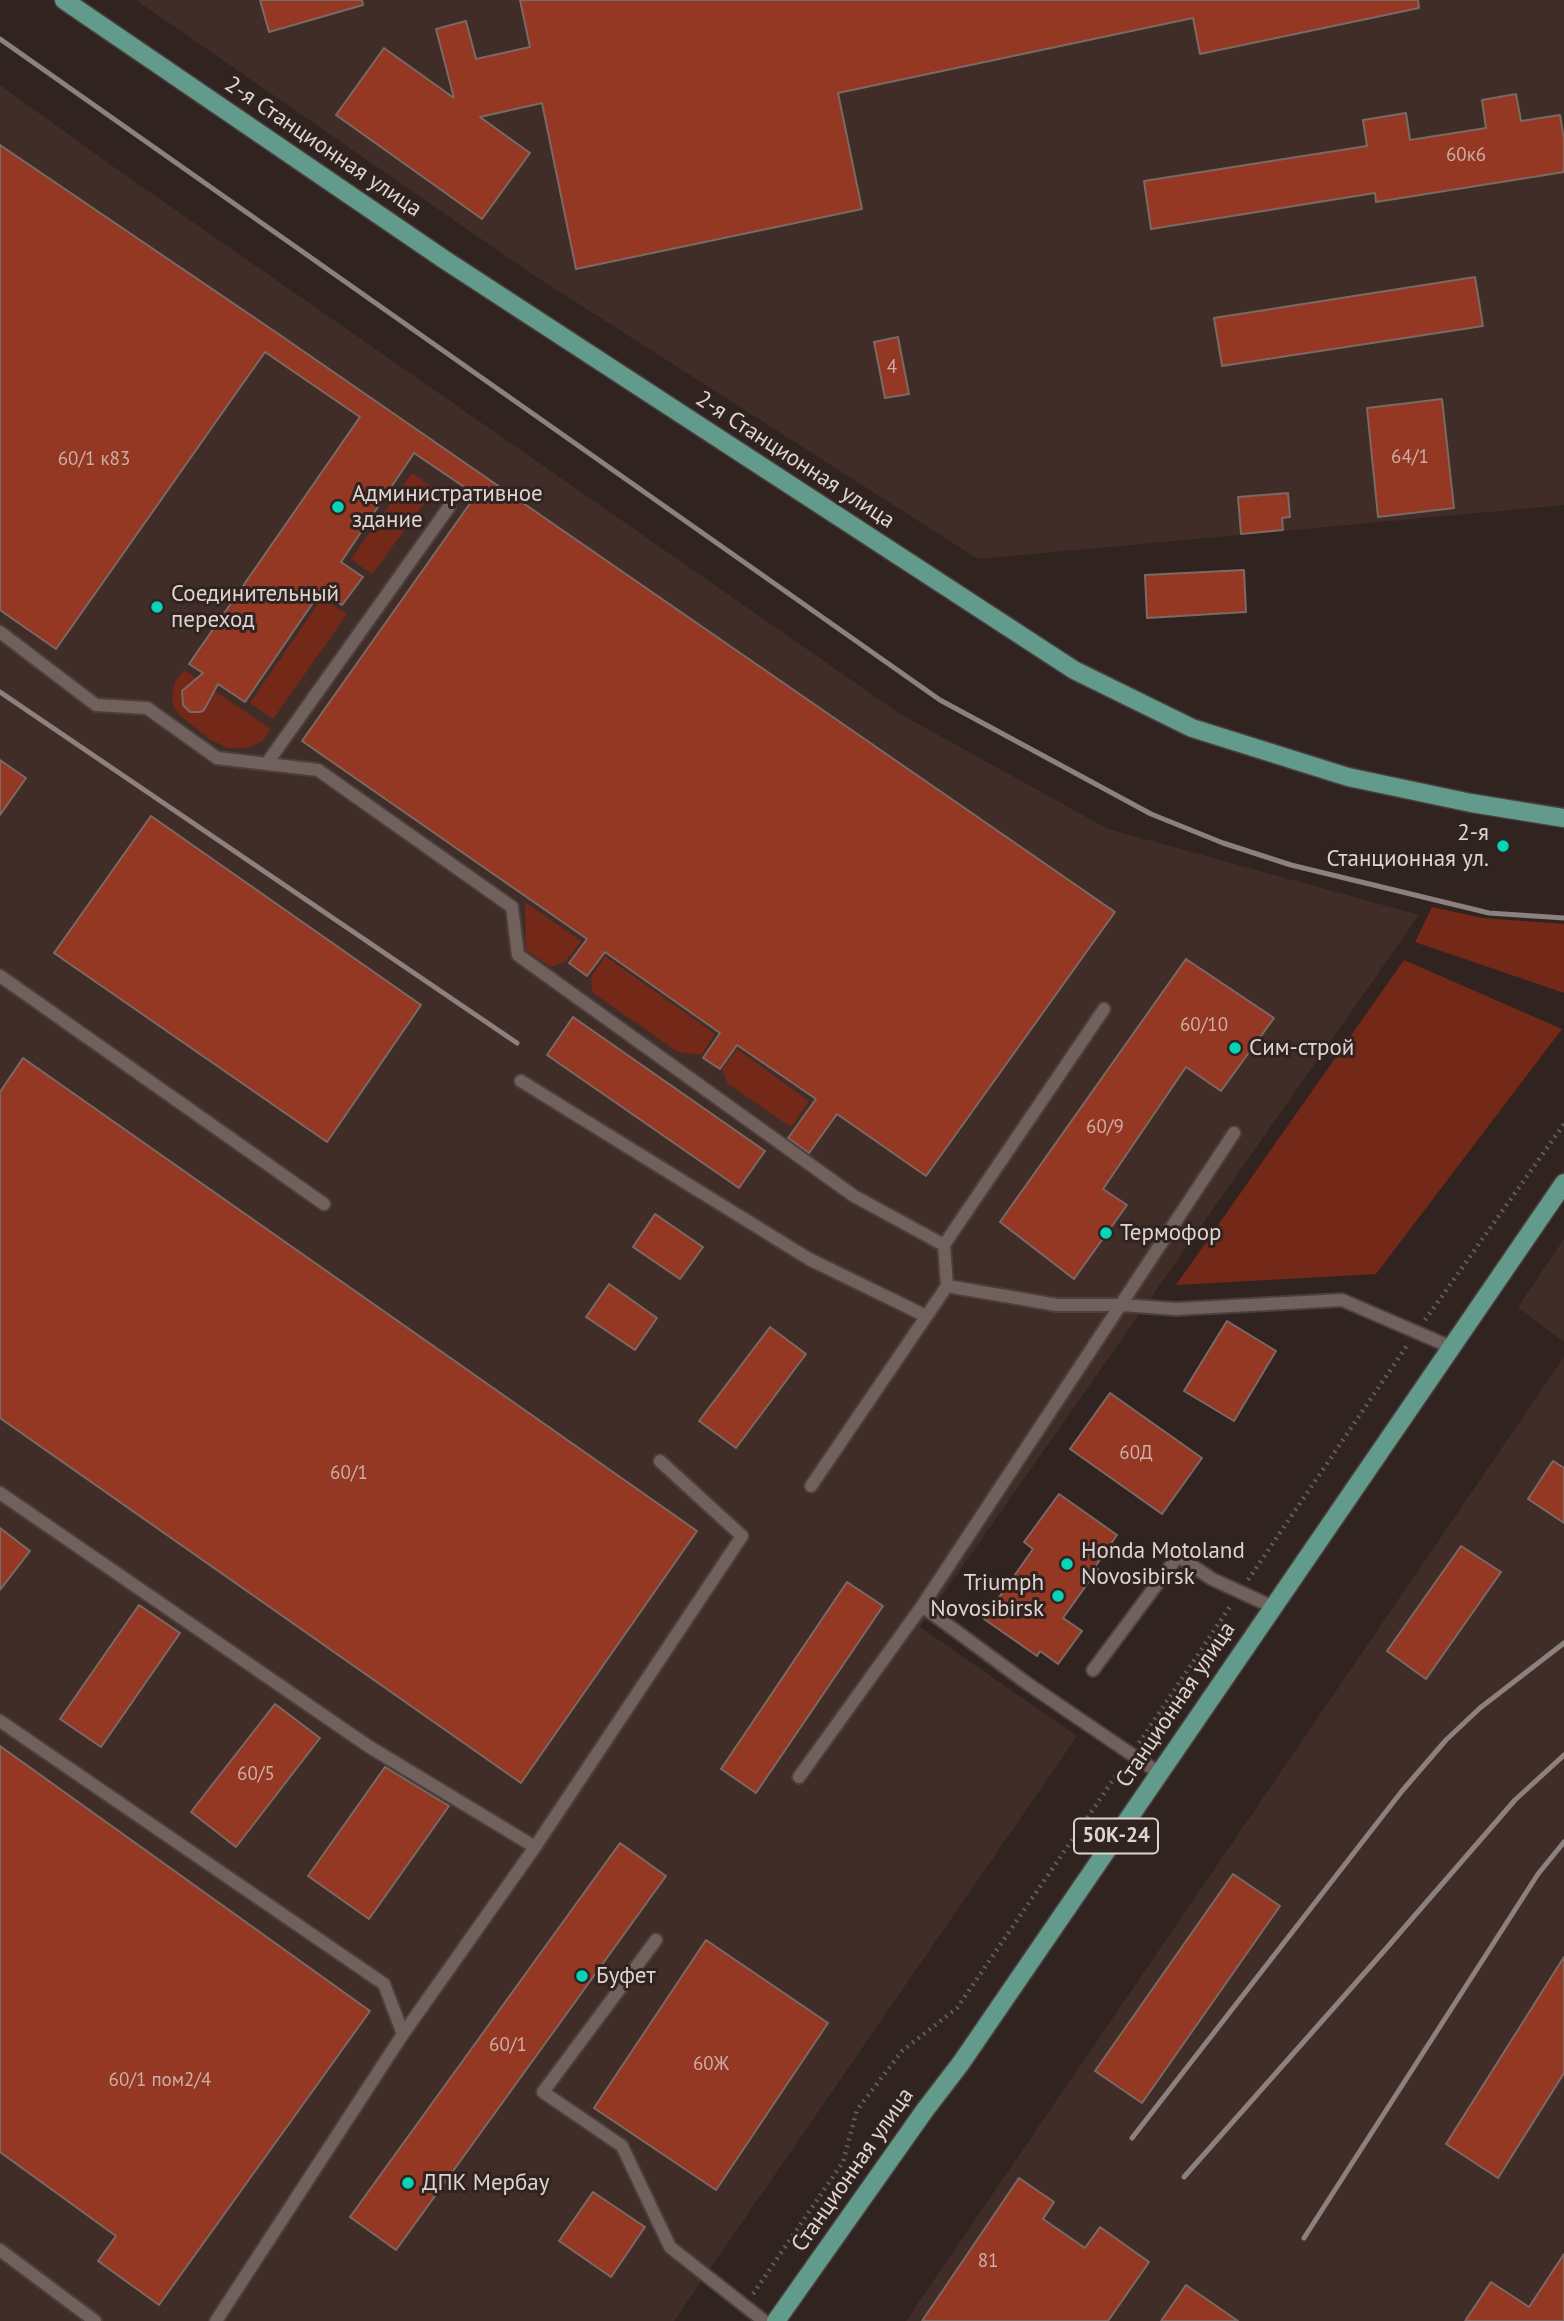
<!DOCTYPE html>
<meta charset="utf-8">
<style>
body{margin:0}
canvas{display:block;background:#31231f}
</style>
<canvas width="1564" height="2321"></canvas>
<script>
const c = document.querySelector('canvas').getContext('2d');
c.lineJoin = 'round';
function fillPath(path, color) { c.fillStyle = color; c.fill(path, 'evenodd'); }
const shape = rows => new Path2D(rows.map(r => 'M' + r).join(''));
function stroke(path, color, width, dash) { c.strokeStyle = color; c.lineWidth = width; c.lineCap = dash ? 'butt' : 'round'; c.setLineDash(dash || []); c.stroke(path); }
function label(font, color, halo, rows, align = 'center') {
  c.font = font + ' "PT Sans",sans-serif'; c.lineWidth = 6; c.setLineDash([]); c.textBaseline = 'middle'; c.strokeStyle = halo; c.fillStyle = color; for (const [text, x, y, turn = 0] of rows) {
    c.save(); c.translate(x, y); c.rotate((+turn || 0) * Math.PI / 180); c.textAlign = isNaN(turn) ? turn : align; if (halo) c.strokeText(text, 0, 0); c.fillText(text, 0, 0); c.restore();
  }
}
const built = shape([
 [136,0,1564,0,1564,505,978,559,529,272],
 [0,85,115,168,900,714,1108,829,1419,915,920,1627,1077,1736,674,2321,0,2321],
 [1564,1239,1564,1342,1518,1307],
 [1564,1357,1564,2321,906,2321]
]);
const green = shape([
 [412,473,435,489,372,574,351,559],
 [322,598,347,614,273,719,250,703],
 [184,670,271,729,262,741,247,748,228,748,209,739,187,721,174,708,172,698,175,682],
 [525,902,581,941,566,961,551,967,526,950],
 [1432,907,1483,918,1564,924,1564,993,1415,942],
 [605,956,715,1034,701,1055,678,1052,592,992,591,977],
 [1404,960,1562,1029,1376,1274,1176,1285],
 [737,1049,809,1101,791,1127,728,1084,722,1070]
]);
const building = shape([
 [260,0,362,0,363,5,269,32,260,0],
 [520,0,1418,0,1419,8,1200,54,1193,18,838,93,862,209,576,269,542,103,480,117,530,153,482,219,336,115,384,48,454,98,436,29,466,21,476,59,530,47,520,0],
 [1516,94,1521,121,1560,115,1564,140,1564,172,1376,202,1375,193,1151,229,1144,181,1367,146,1363,120,1406,113,1410,140,1486,128,1482,100,1516,94],
 [0,145,277,333,1115,912,926,1176,837,1114,809,1153,788,1138,816,1099,737,1045,720,1069,703,1058,720,1033,605,952,587,976,569,963,587,939,302,741,476,495,414,453,341,562,363,577,342,605,321,591,245,702,218,684,204,710,200,712,190,712,183,705,182,691,203,673,189,664,360,417,265,352,56,649,0,610,0,145],
 [1475,277,1483,326,1222,366,1214,318,1475,277],
 [898,337,909,394,885,398,874,342,898,337],
 [1442,399,1454,508,1378,517,1367,408,1442,399],
 [1288,493,1290,517,1282,518,1283,530,1241,534,1238,497,1288,493],
 [1244,570,1246,612,1147,618,1145,575,1244,570],
 [0,760,26,778,0,815,0,760],
 [151,816,421,1005,327,1142,54,953,151,816],
 [1186,959,1274,1018,1221,1091,1186,1067,1103,1189,1127,1205,1074,1279,1000,1222,1186,959],
 [573,1017,765,1151,739,1188,547,1055,573,1017],
 [23,1058,697,1531,521,1783,0,1418,0,1092,23,1058],
 [655,1214,703,1247,680,1279,633,1247,655,1214],
 [609,1284,657,1318,635,1350,586,1317,609,1284],
 [1227,1321,1276,1351,1234,1421,1184,1391,1227,1321],
 [770,1327,806,1354,736,1448,699,1421,770,1327],
 [1110,1393,1202,1458,1162,1514,1070,1449,1110,1393],
 [1553,1461,1564,1468,1564,1523,1528,1499,1553,1461],
 [1059,1494,1117,1535,1095,1567,1098,1569,1063,1618,1082,1631,1058,1664,1040,1651,1037,1656,984,1619,1033,1549,1024,1542,1059,1494],
 [0,1528,30,1551,0,1590,0,1528],
 [1461,1546,1501,1572,1426,1679,1387,1651,1461,1546],
 [847,1582,883,1606,756,1793,721,1769,847,1582],
 [139,1605,180,1633,101,1747,60,1719,139,1605],
 [275,1704,320,1738,236,1847,191,1812,275,1704],
 [0,1746,370,2011,159,2305,98,2261,116,2236,0,2152,0,1746],
 [385,1767,449,1806,369,1919,308,1876,385,1767],
 [620,1843,666,1876,396,2250,350,2217,620,1843],
 [1233,1874,1280,1906,1142,2103,1095,2071,1233,1874],
 [706,1940,828,2023,716,2190,594,2108,706,1940],
 [1564,1957,1564,2073,1498,2178,1446,2144,1564,1957],
 [1019,2178,1054,2202,1043,2219,1085,2248,1100,2227,1149,2262,1108,2321,922,2321,1019,2178],
 [593,2192,645,2227,611,2277,559,2241,593,2192],
 [1564,2254,1564,2321,1465,2321,1491,2282,1529,2307,1564,2254],
 [1186,2285,1238,2321,1161,2321,1186,2285]
]);
const path = shape([
 [1425,1320,1564,1124],
 [1248,1580,1408,1344],
 [1139,1743,1231,1605],
 [753,2294,843,2162,857,2110,902,2051,957,2008,1122,1767]
]);
const lane = shape([
 [0,632,96,705,147,708,217,758,318,770,512,907,518,955,854,1196,944,1245],
 [267,763,449,507],
 [0,976,324,1204],
 [1104,1009,944,1245,947,1286,1057,1305,1122,1305,1176,1309,1342,1300,1451,1347],
 [521,1081,809,1259,926,1316],
 [811,1486,947,1286],
 [0,1493,368,1746,535,1847],
 [922,1606,1028,1684,1159,1773],
 [1093,1670,1178,1556,1212,1579,1273,1607],
 [0,1721,384,1984,403,2034,216,2321],
 [799,1777,922,1606,1234,1133],
 [656,1940,543,2092,622,2146,670,2247,764,2321],
 [403,2034,535,1847,742,1536,660,1461],
 [0,2250,95,2321]
]);
const primary = shape([
 [64,0,445,260,1074,670,1192,728,1348,777,1471,803,1564,818],
 [776,2321,925,2110,961,2063,1564,1183]
]);
const rail = shape([
 [0,39,940,700,1151,814,1223,843,1291,865,1489,913,1564,918],
 [0,692,517,1043],
 [1132,2138,1402,1791,1446,1740,1480,1708,1564,1643],
 [1184,2177,1384,1951,1515,1800,1564,1755],
 [1304,2238,1538,1874,1564,1842]
]);
const markers = [
 [338,507,7,"#05d5b6"],
 [157,607,7,"#05d5b6"],
 [1503,846,7,"#05d5b6"],
 [1235,1048,7,"#05d5b6"],
 [1106,1233,7,"#05d5b6"],
 [1067,1564,7,"#05d5b6"],
 [1058,1596,7,"#05d5b6"],
 [582,1976,7,"#05d5b6"],
 [408,2183,7,"#05d5b6"]
];
const numberNames = [
 ["60к6",1466,156],
 ["4",892,368],
 ["64/1",1410,458],
 ["60/1 к83",94,460],
 ["60/10",1204,1026],
 ["60/9",1105,1128],
 ["60Д",1136,1454],
 ["60/1",349,1474],
 ["60/5",256,1775],
 ["60/1",508,2046],
 ["60Ж",711,2065],
 ["60/1 пом2/4",160,2081],
 ["81",988,2262]
];
const shields = [
 [1116,1836,84]
];
const shieldNames = [
 ["50К-24",1116,1836]
];
const streetNames = [
 ["2-я Станционная улица",323,147,34],
 ["2-я Станционная улица",795,460,33],
 ["Станционная улица",1176,1705,-56],
 ["Станционная улица",853,2170,-55]
];
const poiNames = [
 ["Административное",352,494],
 ["здание",352,520],
 ["Соединительный",171,594],
 ["переход",171,620],
 ["2-я",1489,833,"right"],
 ["Станционная ул.",1489,859,"right"],
 ["Сим-строй",1249,1048],
 ["Термофор",1120,1233],
 ["Honda Motoland",1081,1551],
 ["Novosibirsk",1081,1577],
 ["Triumph",1044,1583,"right"],
 ["Novosibirsk",1044,1609,"right"],
 ["Буфет",596,1976],
 ["ДПК Мербау",422,2183]
];
fillPath(built, '#412d28');
fillPath(green, '#732818');
fillPath(building, '#943823');
stroke(building, '#7a6965', 2);
stroke(lane, '#4b403e', 16);
stroke(primary, '#4b403e', 21);
stroke(path, '#665a57', 4.5, [2, 5]);
stroke(lane, '#71615d', 12);
stroke(primary, '#629b8c', 18);
stroke(rail, '#8c817e', 5);
for (const [x, y, r, color] of markers) { const dot = new Path2D(); dot.arc(x, y, r, 0, 2 * Math.PI); c.fillStyle = color; c.fill(dot); stroke(dot, '#31231f', 2.5); }
label('19px', '#ccaea7', null, numberNames);
for (const [x, y, w] of shields) { const box = new Path2D(); box.roundRect(x - w / 2, y - 17.5, w, 35, 5); c.fillStyle = '#31231f'; c.fill(box); stroke(box, '#ded5d3', 2); }
label('bold 21px', '#ded5d3', null, shieldNames);
label('23px', '#ded5d3', '#31231f', streetNames);
label('23px', '#ded5d3', '#31231f', poiNames, 'left');
</script>
